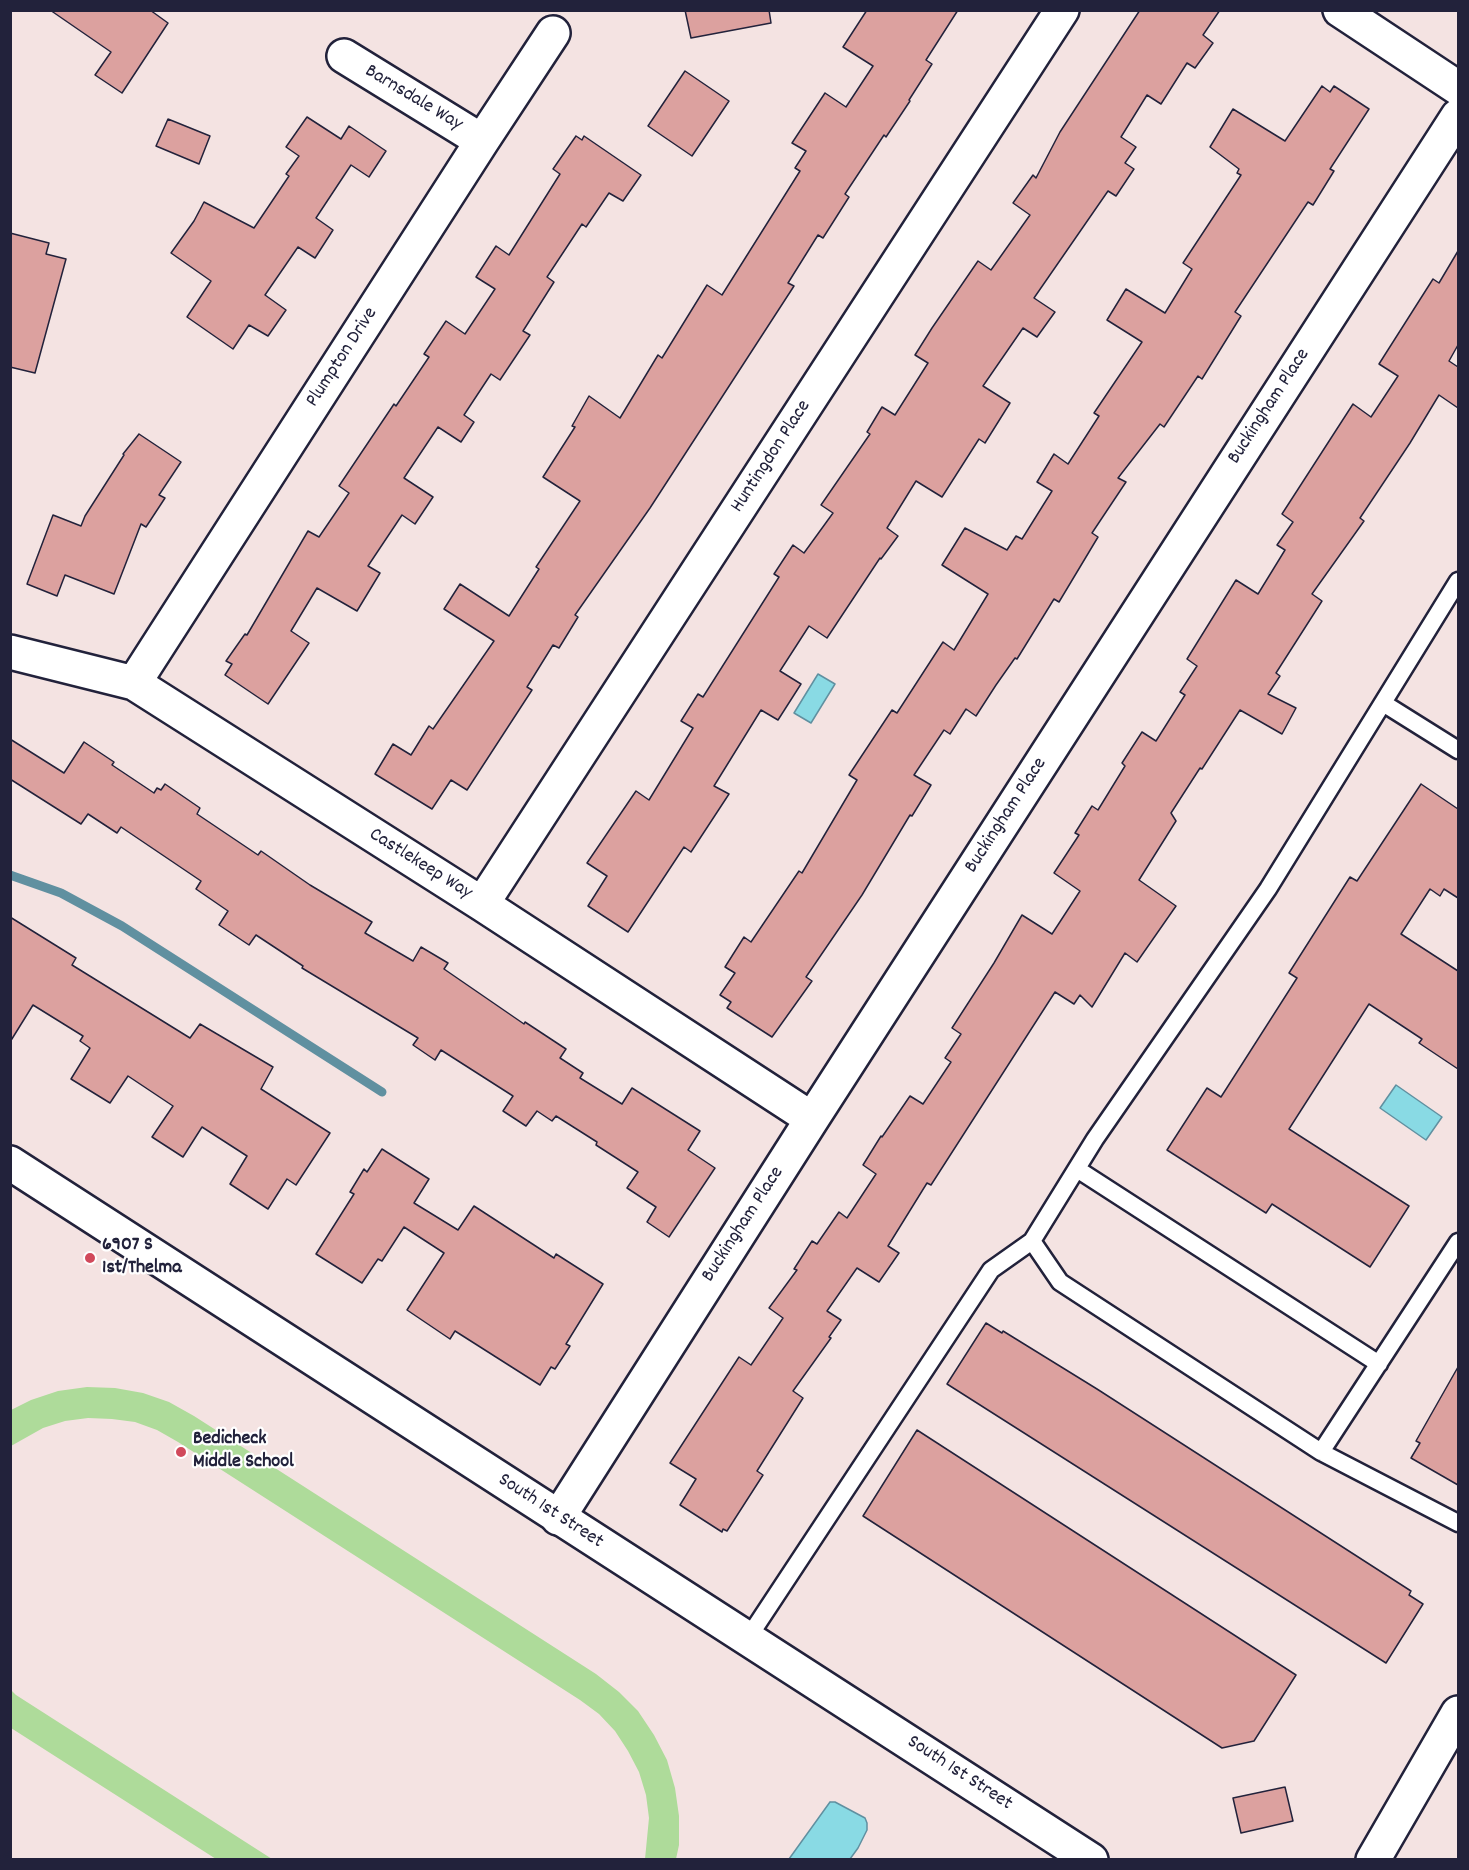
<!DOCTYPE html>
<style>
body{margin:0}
#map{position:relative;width:1469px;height:1870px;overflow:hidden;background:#f4e3e2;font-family:Dekko,sans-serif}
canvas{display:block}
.frame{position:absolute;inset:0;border:12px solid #22223b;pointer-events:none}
</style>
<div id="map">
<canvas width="1469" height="1870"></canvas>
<div class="frame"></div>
</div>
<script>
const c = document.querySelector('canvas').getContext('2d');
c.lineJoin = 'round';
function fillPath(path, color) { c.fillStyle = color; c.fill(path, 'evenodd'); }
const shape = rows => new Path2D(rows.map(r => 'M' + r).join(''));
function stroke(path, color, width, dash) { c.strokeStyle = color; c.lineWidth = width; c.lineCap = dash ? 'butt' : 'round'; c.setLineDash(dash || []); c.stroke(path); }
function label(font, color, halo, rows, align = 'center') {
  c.font = font + ' Dekko,sans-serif'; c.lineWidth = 4.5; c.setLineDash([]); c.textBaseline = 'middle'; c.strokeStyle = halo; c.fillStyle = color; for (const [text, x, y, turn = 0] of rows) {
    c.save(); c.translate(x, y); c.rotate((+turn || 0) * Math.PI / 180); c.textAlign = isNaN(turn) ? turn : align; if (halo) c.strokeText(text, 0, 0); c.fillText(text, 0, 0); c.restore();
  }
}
const green = shape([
 [87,1387,115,1388,143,1393,169,1402,194,1416,596,1674,619,1692,638,1711,654,1735,667,1760,675,1788,679,1816,679,1845,676,1859,645,1859,649,1818,646,1795,639,1772,628,1751,615,1731,599,1714,580,1700,178,1442,157,1430,135,1422,112,1419,88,1418,65,1421,43,1428,11,1446,11,1410,31,1400,58,1391],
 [11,1690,16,1695,272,1859,216,1859,11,1728]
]);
const water = shape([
 [818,674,835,684,811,723,794,713,818,674],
 [1396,1085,1442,1117,1426,1140,1380,1108,1396,1085],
 [830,1802,835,1802,865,1818,867,1823,867,1830,858,1848,850,1859,789,1859,830,1802]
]);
const stream = shape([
 [10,875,61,893,122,926,382,1092]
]);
const building = shape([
 [50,10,150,10,168,23,122,93,95,75,111,52,50,10],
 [685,10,769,10,771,23,691,38,685,10],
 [867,10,958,10,926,60,932,64,909,100,910,101,886,137,884,135,845,194,849,197,823,238,818,235,788,283,794,286,650,508,575,615,578,617,559,648,553,645,527,687,532,690,467,790,451,780,432,809,375,774,393,744,411,755,429,726,433,729,494,641,444,609,460,584,509,616,539,569,536,567,580,501,543,477,575,427,572,426,589,396,620,418,658,355,662,358,707,285,722,295,800,171,795,168,806,151,792,143,825,93,846,107,873,66,843,47,867,10],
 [1140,10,1220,10,1203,35,1213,43,1195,68,1187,63,1161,104,1147,95,1121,137,1136,147,1125,163,1134,169,1116,196,1108,191,1034,298,1055,312,1037,337,1023,328,983,386,1010,403,985,443,979,439,942,497,916,481,887,528,898,536,881,559,880,558,827,638,809,626,780,671,801,684,778,720,761,710,714,786,729,794,691,852,684,847,628,932,588,906,607,876,587,863,636,791,649,800,693,728,681,721,698,694,703,697,779,577,774,574,793,545,804,553,833,513,821,505,870,434,867,432,882,407,895,415,928,363,915,355,932,328,978,261,991,270,1030,215,1013,203,1033,175,1036,178,1060,132,1140,10],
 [685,71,729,101,692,156,648,126,685,71],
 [1322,86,1330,92,1334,86,1369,109,1330,169,1334,171,1313,205,1308,202,1235,312,1241,316,1202,379,1198,376,1164,427,1160,424,1118,478,1126,482,1092,533,1098,537,1059,602,1054,599,1017,659,1015,658,996,685,976,716,966,709,950,734,944,730,914,775,931,785,912,816,910,815,862,895,806,977,812,981,772,1037,727,1008,731,1002,720,995,735,973,725,967,744,937,751,942,799,871,802,873,857,780,849,775,892,710,897,713,943,642,954,650,988,594,942,565,965,528,1007,550,1016,536,1022,539,1052,491,1037,482,1054,454,1068,464,1099,416,1094,413,1142,342,1107,320,1126,289,1165,313,1192,269,1183,263,1241,175,1237,173,1239,169,1210,147,1233,109,1285,141,1322,86],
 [307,117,341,139,349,126,386,151,369,177,351,165,316,218,333,230,315,258,298,247,265,295,286,310,268,336,249,325,233,349,187,317,211,281,171,253,194,221,204,202,254,228,289,176,286,174,299,156,286,147,307,117],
 [168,119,210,136,199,164,156,146,168,119],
 [576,136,582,140,584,136,641,175,623,201,609,193,586,227,582,224,547,277,554,282,523,331,530,335,500,380,491,374,464,415,474,422,461,442,438,427,404,478,433,497,415,524,402,515,368,566,380,573,357,611,317,588,291,631,309,643,268,704,225,675,232,664,226,661,245,634,247,635,308,531,319,537,349,493,339,486,394,404,396,406,429,357,424,354,446,321,465,334,495,289,476,277,496,246,509,255,560,174,553,169,576,136],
 [10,233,49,243,46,254,66,259,35,373,10,367,10,233],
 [1458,251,1458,345,1449,361,1458,367,1458,408,1439,395,1410,443,1360,518,1364,521,1312,594,1322,601,1276,673,1280,676,1268,694,1296,708,1282,734,1240,710,1202,769,1200,768,1171,813,1176,821,1139,880,1176,906,1137,962,1125,953,1092,1007,1080,995,1074,1004,1055,992,931,1185,927,1183,888,1246,899,1253,879,1282,857,1268,827,1311,841,1320,829,1337,831,1338,793,1391,803,1398,757,1471,763,1475,727,1531,723,1529,722,1532,680,1505,696,1479,670,1463,739,1357,751,1365,783,1318,769,1308,797,1270,794,1269,812,1241,817,1244,839,1212,847,1218,876,1174,863,1165,881,1136,882,1137,910,1096,923,1104,951,1062,945,1058,961,1034,952,1028,994,963,1022,915,1052,934,1080,891,1054,873,1079,835,1075,833,1092,806,1098,810,1125,766,1122,763,1142,732,1156,741,1185,695,1180,692,1197,666,1187,659,1236,580,1258,594,1285,550,1277,545,1293,522,1282,514,1353,404,1371,417,1398,376,1379,364,1433,279,1439,283,1458,251],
 [139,434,181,462,159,495,165,498,146,527,141,524,114,594,65,575,57,596,27,584,53,515,81,526,85,516,124,455,123,454,139,434],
 [10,739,64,773,84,742,114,762,112,765,154,793,157,788,161,790,165,784,200,808,197,814,258,855,261,851,310,885,372,922,365,933,413,961,421,947,448,963,444,969,524,1024,525,1022,566,1049,560,1058,583,1073,580,1078,622,1104,632,1088,700,1131,688,1150,715,1168,669,1237,647,1222,656,1207,627,1188,638,1172,596,1145,597,1142,556,1116,552,1121,537,1111,526,1126,503,1111,513,1096,441,1050,435,1060,413,1045,418,1038,302,968,303,966,256,935,249,945,219,925,228,911,196,889,201,881,121,827,117,833,88,814,81,824,10,779,10,739],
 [1421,784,1458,809,1458,898,1444,889,1440,896,1430,889,1401,934,1458,971,1458,1069,1419,1043,1422,1039,1369,1004,1289,1129,1409,1206,1370,1267,1272,1204,1266,1213,1167,1150,1207,1088,1221,1097,1297,978,1289,973,1350,877,1357,881,1421,784],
 [10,917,76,958,72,965,190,1038,200,1024,273,1067,261,1089,330,1133,296,1185,287,1179,268,1209,230,1184,247,1156,202,1127,183,1157,152,1137,173,1106,128,1076,110,1103,71,1079,90,1048,80,1041,83,1036,33,1005,10,1042,10,917],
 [382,1149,429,1179,414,1203,458,1230,474,1206,554,1258,556,1254,603,1284,566,1344,570,1346,555,1369,551,1367,540,1385,455,1331,450,1339,407,1310,444,1253,404,1227,382,1261,378,1259,362,1283,316,1254,354,1194,350,1192,364,1169,367,1172,382,1149],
 [986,1323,1002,1333,1003,1331,1097,1389,1411,1591,1409,1595,1423,1604,1386,1663,947,1384,986,1323],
 [1458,1367,1458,1485,1411,1458,1420,1443,1416,1441,1458,1367],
 [917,1430,1296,1675,1254,1741,1222,1748,863,1516,917,1430],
 [1285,1787,1293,1821,1241,1833,1233,1798,1285,1787]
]);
const service = shape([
 [1383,703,1458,750],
 [1077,1169,1379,1364],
 [1032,1241,1060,1282,1321,1452,1458,1523],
 [1321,1452,1458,1242],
 [748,1638,991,1270,1032,1241,1095,1139,1268,889,1458,581]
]);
const minor = shape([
 [344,56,482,141],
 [10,652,134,683,482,904,812,1119],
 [134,683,482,141,553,33],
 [482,904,1062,10],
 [558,1518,812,1119,1458,116]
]);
const tertiary = shape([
 [1340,10,1458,88]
]);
const secondary = shape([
 [10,1163,1091,1860],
 [1373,1860,1458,1713]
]);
const markers = [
 [90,1258,6,"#d1495b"],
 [181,1452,6,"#d1495b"]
];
const streetNames = [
 ["Barnsdale Way",413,99,31],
 ["Plumpton Drive",343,358,-57],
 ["Buckingham Place",1270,407,-57],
 ["Huntingdon Place",772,457,-57],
 ["Buckingham Place",1007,816,-57],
 ["Castlekeep Way",420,865,32],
 ["Buckingham Place",744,1225,-57],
 ["South 1st Street",550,1512,33],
 ["South 1st Street",959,1774,33]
];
const poiNames = [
 ["6907 S",102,1246],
 ["1st/Thelma",102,1269],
 ["Bedicheck",193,1440],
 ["Middle School",193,1463]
];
fillPath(green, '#aedb9a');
fillPath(water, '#89dae4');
stroke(water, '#6090a0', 1.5);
stroke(stream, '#6090a0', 9);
fillPath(building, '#dca19f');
stroke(building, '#22223b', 1.5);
stroke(service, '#22223b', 21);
stroke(minor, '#22223b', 38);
stroke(tertiary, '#22223b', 38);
stroke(secondary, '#22223b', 38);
stroke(service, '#fff', 16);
stroke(minor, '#fff', 33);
stroke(tertiary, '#fff', 33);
stroke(secondary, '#fff', 33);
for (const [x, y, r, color] of markers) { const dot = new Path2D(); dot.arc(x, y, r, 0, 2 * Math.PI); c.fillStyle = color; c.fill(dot); stroke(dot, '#fff', 2); }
label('20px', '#22223b', '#fff', streetNames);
label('bold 20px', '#22223b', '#fff', poiNames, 'left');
</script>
